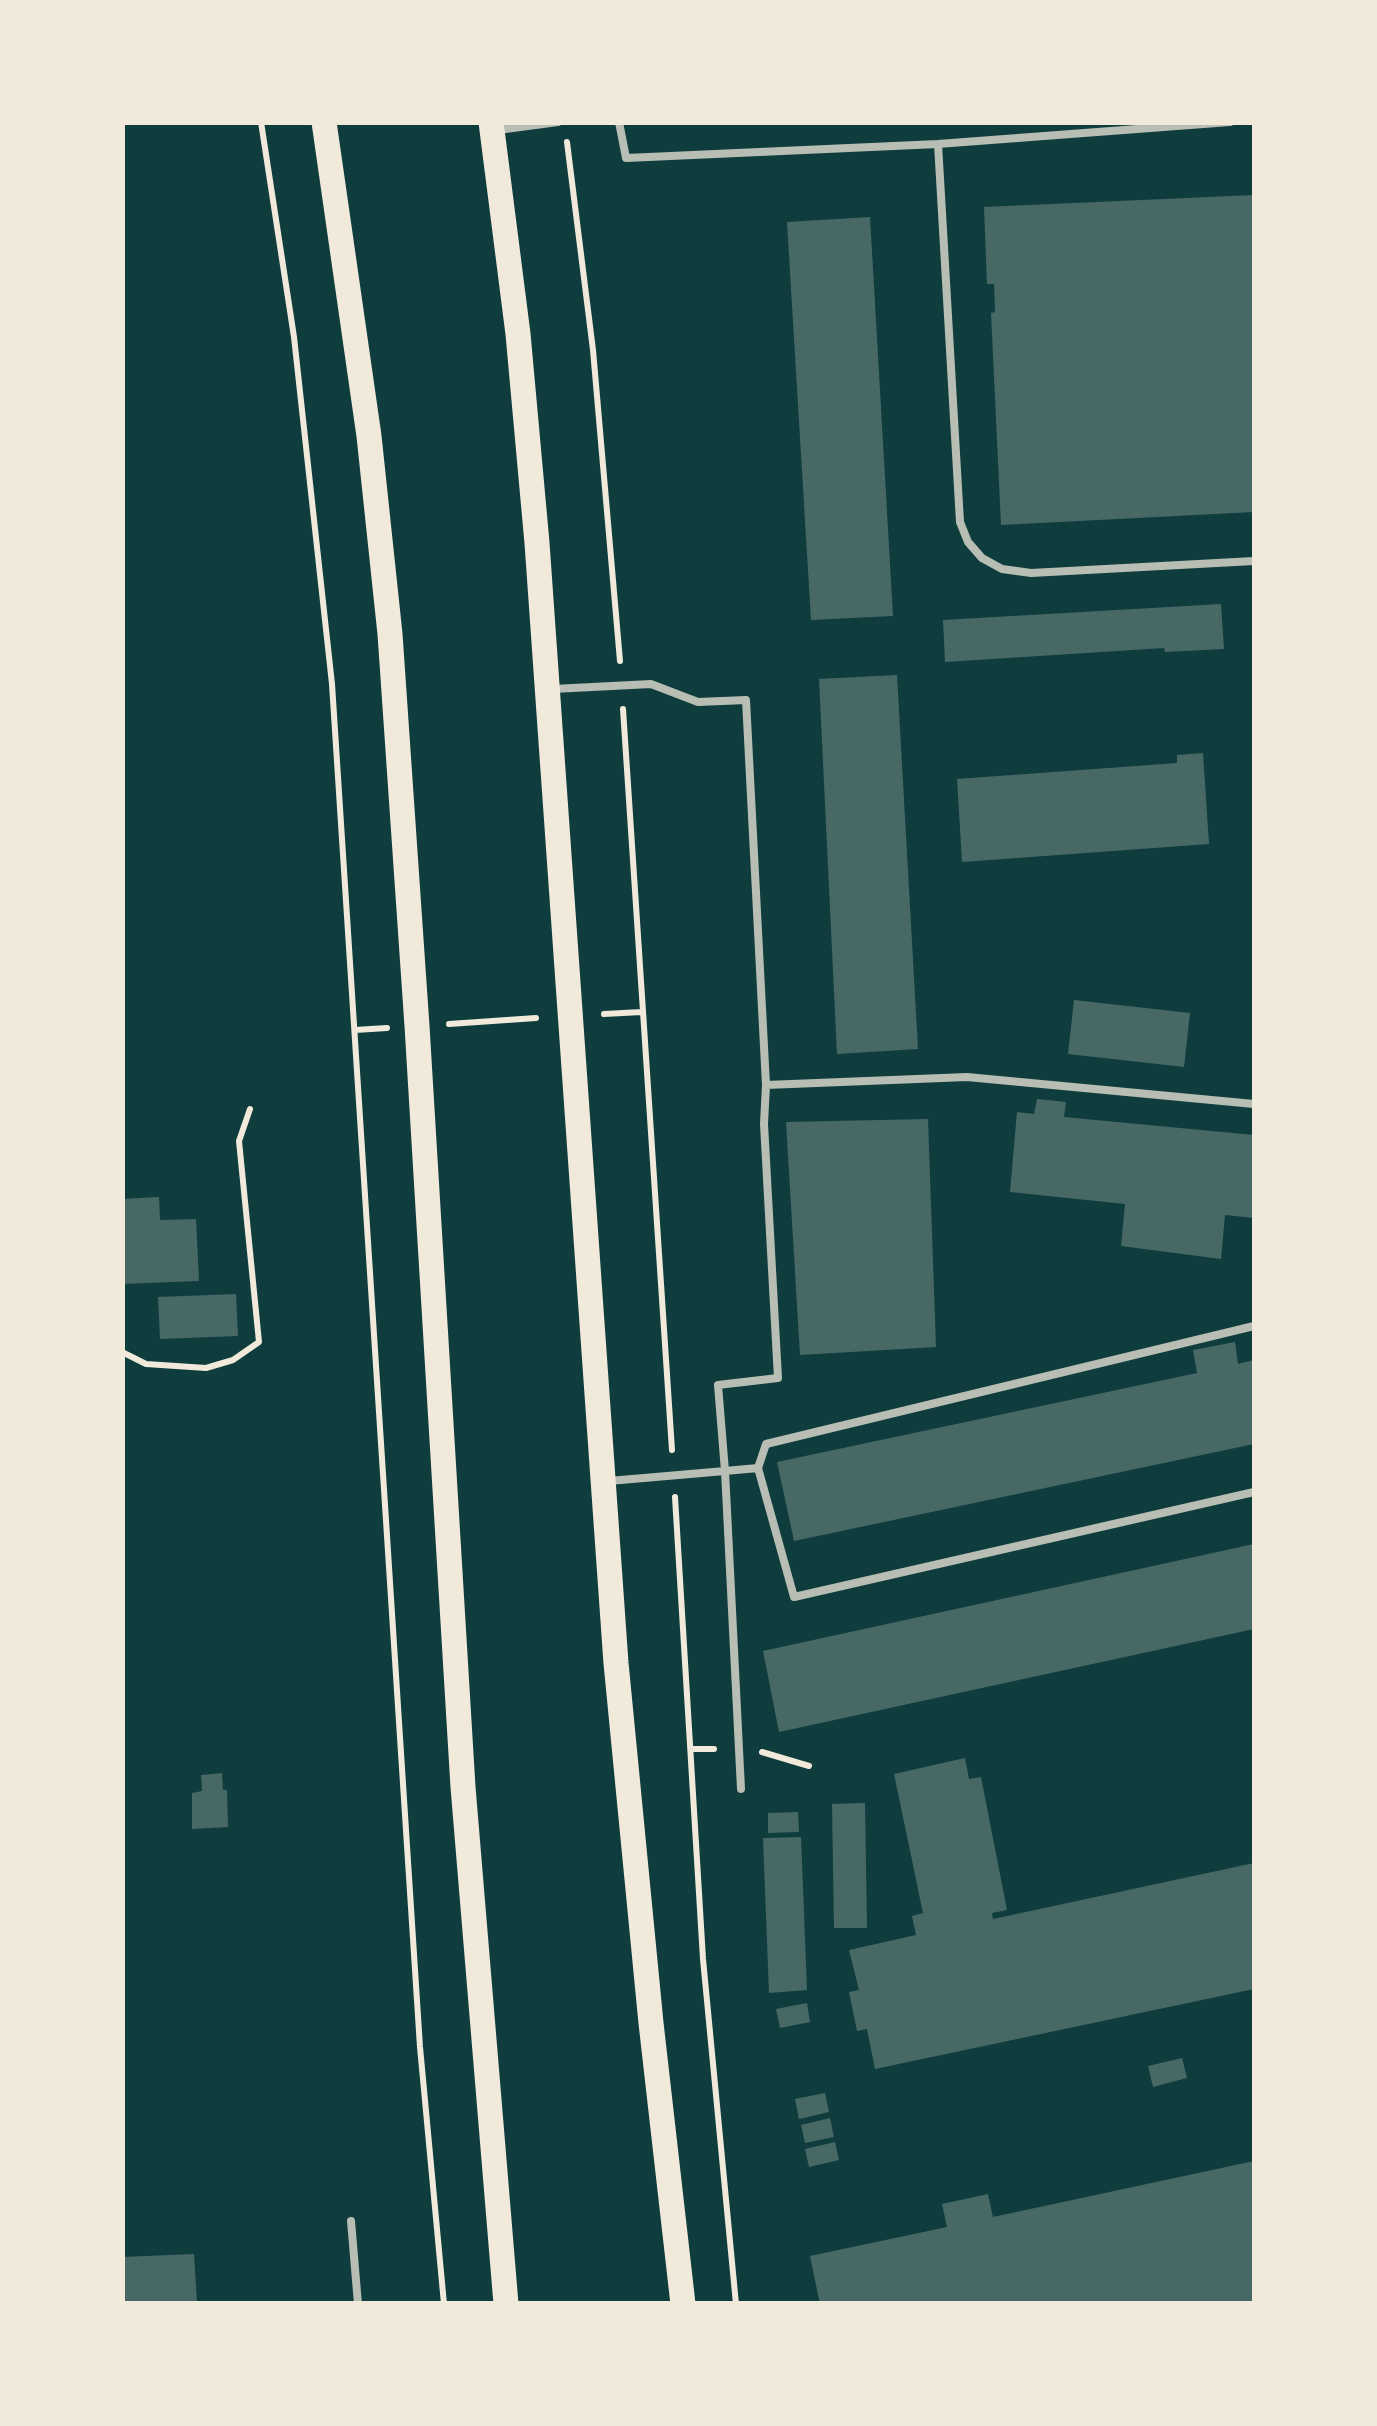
<!DOCTYPE html>
<style>
body{margin:0}
#map{position:relative;width:1377px;height:2426px;overflow:hidden;background:#0f3d3e;font-family:Manrope,sans-serif}
canvas{display:block}
.frame{position:absolute;inset:0;border:125px solid #f1e9da;pointer-events:none}
</style>
<div id="map">
<canvas width="1377" height="2426"></canvas>
<div class="frame"></div>
</div>
<script>
const c = document.querySelector('canvas').getContext('2d');
c.lineJoin = 'round';
function fillPath(path, color) { c.fillStyle = color; c.fill(path, 'evenodd'); }
const shape = rows => new Path2D(rows.map(r => 'M' + r).join(''));
function stroke(path, color, width, dash) { c.strokeStyle = color; c.lineWidth = width; c.lineCap = dash ? 'butt' : 'round'; c.setLineDash(dash || []); c.stroke(path); }
const building = shape([
 [1254,195,1254,512,1001,525,991,313,995,312,994,284,987,284,984,207],
 [870,217,893,616,811,620,787,222],
 [1221,604,1224,649,1165,652,1164,648,945,662,943,620],
 [897,675,918,1049,837,1054,819,679],
 [1203,753,1209,844,962,862,957,779,1177,763,1177,755],
 [1074,1000,1190,1013,1184,1067,1068,1054],
 [1037,1099,1066,1102,1064,1117,1254,1135,1254,1218,1225,1215,1221,1259,1121,1246,1125,1204,1010,1192,1017,1112,1034,1114],
 [928,1119,936,1347,800,1355,786,1122],
 [159,1197,160,1220,196,1219,199,1281,122,1284,122,1199],
 [236,1294,238,1336,160,1339,158,1297],
 [1235,1342,1238,1364,1254,1360,1254,1444,794,1541,777,1462,1197,1373,1193,1350],
 [1254,1544,1254,1629,779,1732,763,1651],
 [965,1758,969,1779,981,1777,1007,1910,992,1913,993,1919,1254,1863,1254,1989,875,2069,867,2029,857,2031,849,1992,859,1990,849,1950,916,1935,912,1916,923,1913,894,1774],
 [222,1773,223,1790,227,1790,228,1827,192,1829,192,1793,202,1791,201,1775],
 [865,1803,867,1928,834,1928,832,1804],
 [798,1812,799,1832,768,1833,768,1813],
 [801,1837,807,1990,769,1993,763,1838],
 [807,2003,810,2022,780,2028,776,2009],
 [1182,2058,1187,2078,1153,2087,1148,2066],
 [825,2093,829,2112,799,2119,795,2099],
 [830,2118,834,2137,805,2143,801,2125],
 [835,2142,839,2160,809,2167,805,2149],
 [1254,2161,1254,2304,820,2304,810,2256,947,2227,942,2204,988,2194,993,2217],
 [194,2254,197,2303,122,2304,122,2257]
]);
const path = shape([
 [261,122,294,337,332,684,420,2047,444,2304],
 [567,142,593,350,620,661],
 [623,709,672,1450],
 [604,1014,642,1012],
 [449,1024,536,1018],
 [355,1030,387,1028],
 [122,1352,146,1364,206,1368,233,1360,259,1342,239,1141,250,1109],
 [675,1497,703,1959,736,2304],
 [691,1749,714,1749],
 [762,1752,809,1766]
]);
const service = shape([
 [619,122,626,158,938,144,1230,122],
 [498,130,558,122],
 [938,144,960,522,968,542,982,558,1002,569,1031,573,1254,561],
 [553,689,651,684,698,702,746,700,766,1085],
 [758,1468,766,1444,1254,1326],
 [609,1481,725,1471,718,1385,778,1378,764,1124,766,1085,967,1077,1254,1104],
 [741,1789,725,1471,758,1468,794,1597,1254,1492],
 [351,2221,358,2304]
]);
const primary = shape([
 [324,122,369,436,390,634,417,1026,463,1787,506,2304],
 [491,122,518,334,537,543,616,1663,651,2023,683,2304]
]);
fillPath(building, '#486865');
stroke(path, '#f1e9da', 6);
stroke(service, '#b8beb3', 8);
stroke(primary, '#f1e9da', 25);
</script>
